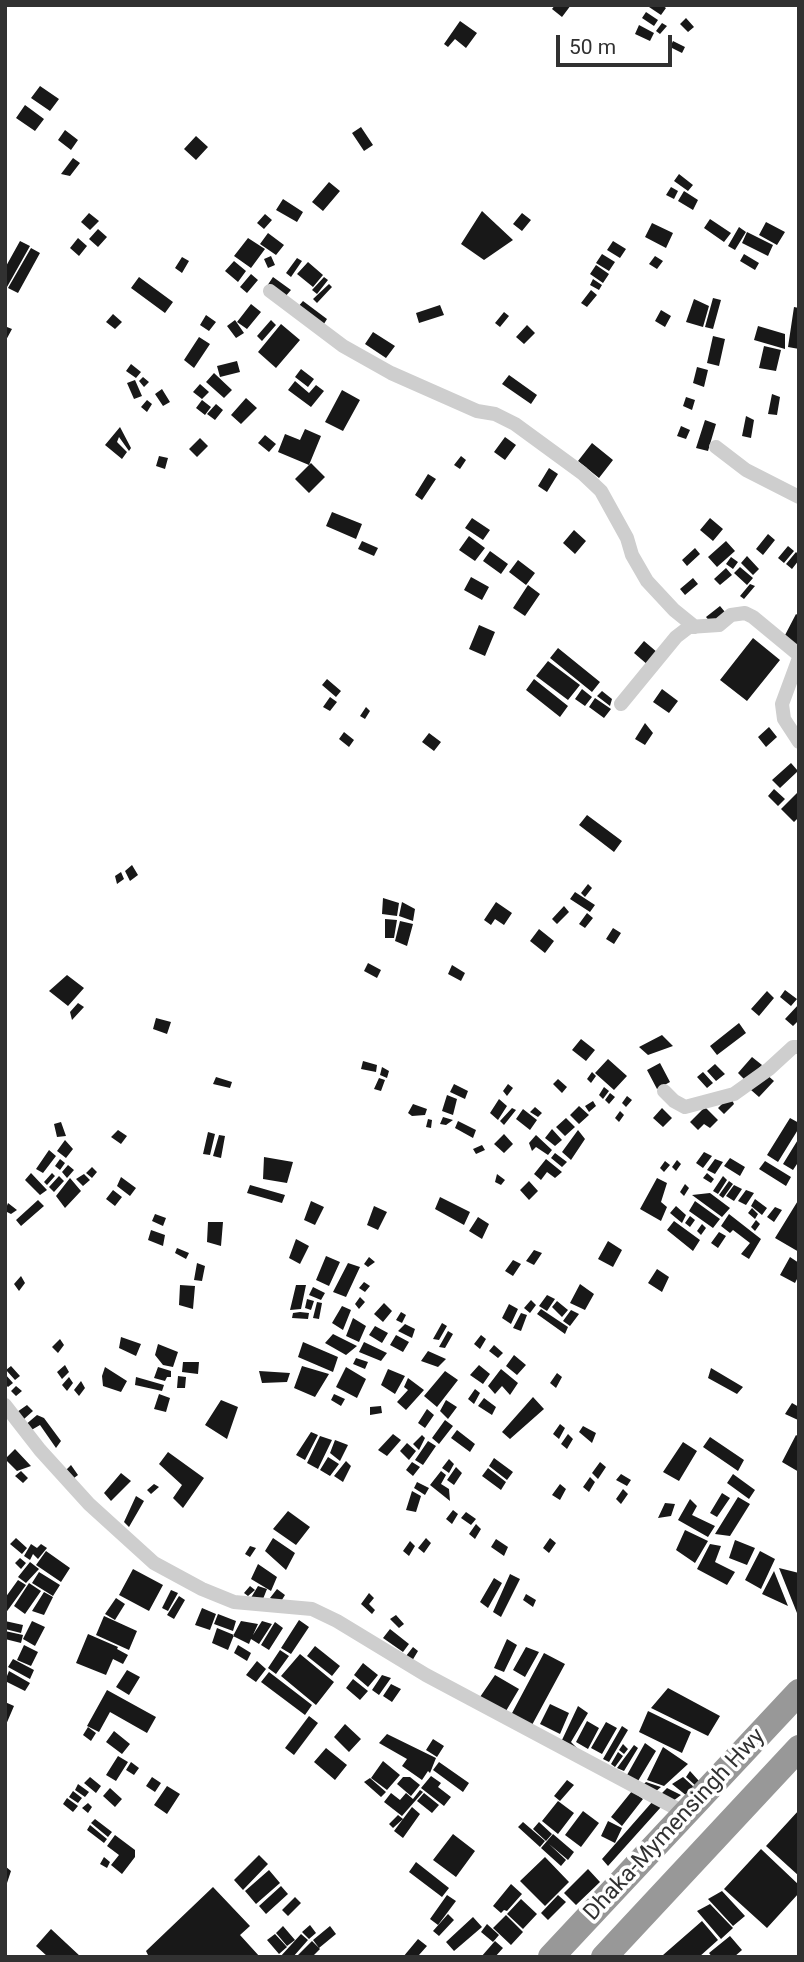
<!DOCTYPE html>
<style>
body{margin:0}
#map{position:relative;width:804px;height:1962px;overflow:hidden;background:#fff;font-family:Roboto,sans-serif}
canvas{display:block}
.frame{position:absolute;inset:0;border:7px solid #313131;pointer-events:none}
.scale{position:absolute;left:556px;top:35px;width:116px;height:32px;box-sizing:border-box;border:4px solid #313131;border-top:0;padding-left:9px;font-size:21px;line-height:24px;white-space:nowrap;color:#313131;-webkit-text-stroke:5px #fff;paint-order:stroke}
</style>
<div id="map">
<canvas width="804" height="1962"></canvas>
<div class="frame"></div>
<div class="scale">50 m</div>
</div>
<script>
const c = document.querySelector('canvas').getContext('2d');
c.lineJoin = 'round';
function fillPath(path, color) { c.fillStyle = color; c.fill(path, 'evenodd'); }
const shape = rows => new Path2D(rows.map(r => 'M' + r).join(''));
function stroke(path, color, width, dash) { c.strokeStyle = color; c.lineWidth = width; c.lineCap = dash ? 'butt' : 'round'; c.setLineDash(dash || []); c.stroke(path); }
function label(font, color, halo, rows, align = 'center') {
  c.font = font + ' Roboto,sans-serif'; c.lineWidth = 7; c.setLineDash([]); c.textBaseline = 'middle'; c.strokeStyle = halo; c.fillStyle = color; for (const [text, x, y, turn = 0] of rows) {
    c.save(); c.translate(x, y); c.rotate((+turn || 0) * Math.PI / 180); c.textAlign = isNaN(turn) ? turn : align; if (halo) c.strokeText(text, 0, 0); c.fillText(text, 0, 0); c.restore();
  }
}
const building = shape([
 [555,5,571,5,562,17,552,9],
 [650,5,662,5,666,8,661,15,649,7],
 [646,12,658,20,654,26,642,18],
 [686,18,694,27,688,32,680,24],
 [460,21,477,33,466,48,455,39,448,47,444,44],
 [662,23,667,26,660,34,656,31],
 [639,25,654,33,650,41,635,34],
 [673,41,685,47,682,53,670,47],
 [40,86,59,99,50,111,31,98],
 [25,105,44,119,35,131,16,118],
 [361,127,373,145,364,151,352,133],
 [65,130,78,140,71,150,58,140],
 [196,136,208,147,196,160,184,149],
 [73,158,80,163,70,176,61,174],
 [679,174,693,185,688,191,674,181],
 [329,182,340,191,323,211,312,202],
 [671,187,678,191,674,199,666,195],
 [684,191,698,200,693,210,678,201],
 [283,199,303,212,297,222,276,210],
 [482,211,513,240,484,260,461,244],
 [89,213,99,221,90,230,81,222],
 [522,213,531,220,522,231,513,224],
 [265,214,272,220,264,229,257,223],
 [710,219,731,233,724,242,704,228],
 [766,222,785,232,777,245,759,235],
 [652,223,673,233,666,248,645,237],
 [739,227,746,232,735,250,728,246],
 [98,229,107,237,98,247,89,239],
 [747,232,773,245,768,256,742,243],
 [268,233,284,245,276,255,260,244],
 [78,238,87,246,79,256,70,248],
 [248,238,265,249,251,268,234,256],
 [20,241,30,246,7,287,5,285,5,268],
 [613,241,626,249,620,258,607,250],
 [31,248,40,253,18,293,8,288],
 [602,254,615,262,609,271,596,263],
 [744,254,759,263,755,270,740,261],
 [271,256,275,265,268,268,264,259],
 [655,256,663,261,657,269,649,264],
 [182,257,189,261,182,273,175,268],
 [297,258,302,261,291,277,286,273],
 [234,261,246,271,238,282,225,271],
 [308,262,323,275,313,287,297,274],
 [596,265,609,274,603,283,590,274],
 [251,274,258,280,247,293,240,287],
 [139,277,173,302,165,313,131,288],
 [273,277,291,290,284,298,267,286],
 [324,277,328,280,317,294,312,290],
 [593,279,602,285,599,290,590,285],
 [329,284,332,287,317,303,313,299],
 [591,290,597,295,587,307,581,303],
 [713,298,721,300,713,329,705,327],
 [694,299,709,306,703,327,686,322],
 [303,301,327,319,322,327,297,308],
 [251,304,261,312,247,329,237,322],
 [440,305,444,315,419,323,416,313],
 [794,307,799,308,799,349,788,347],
 [661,310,671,316,665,327,655,321],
 [504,312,509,316,500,327,495,323],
 [113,314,122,322,115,329,106,322],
 [206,315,216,322,209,331,200,325],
 [235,320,244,333,236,338,227,326],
 [271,320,276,325,262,341,257,336],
 [281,324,300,340,276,368,258,352],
 [527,325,535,333,524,344,516,337],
 [758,326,785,334,785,349,754,340],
 [7,327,12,329,5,342,5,329],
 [373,332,395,346,386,358,365,344],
 [713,336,725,339,719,366,707,363],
 [199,337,210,344,194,368,184,360],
 [764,346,781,350,776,371,759,368],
 [237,361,240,372,220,377,217,366],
 [131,364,141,372,136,378,126,371],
 [697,367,708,370,704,387,693,383],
 [301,369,314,379,308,387,295,377],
 [214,373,232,390,224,398,206,382],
 [509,375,537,395,531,404,502,384],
 [143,377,149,382,144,387,139,381],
 [135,380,142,396,134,399,127,383],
 [295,381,309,393,316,385,324,391,311,407,288,390],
 [200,384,209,392,202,399,193,392],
 [162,389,170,402,163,406,155,394],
 [342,390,360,400,343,431,325,422],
 [772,394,780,397,777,415,768,414],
 [686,397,695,400,692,410,683,406],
 [246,398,257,408,241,424,231,415],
 [147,400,152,404,147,412,141,407],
 [202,400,211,407,205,415,196,408],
 [216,404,223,410,215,420,207,414],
 [746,416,754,420,751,438,742,436],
 [705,420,716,424,708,451,696,448],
 [681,426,690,430,686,439,677,436],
 [120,427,131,448,129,451,119,437,117,442,127,452,122,459,105,445],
 [305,429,321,436,309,465,278,452,285,434,300,440],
 [265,435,276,444,269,452,258,443],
 [505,437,516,445,505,460,494,452],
 [200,438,208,446,197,457,189,449],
 [592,443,613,460,599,478,578,461],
 [159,456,168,458,165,469,156,466],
 [461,456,466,460,460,469,454,465],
 [311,463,325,477,309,493,295,479],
 [549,468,558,474,547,492,538,486],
 [428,474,436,479,422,500,415,495],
 [332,512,362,524,356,539,326,526],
 [472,518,490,530,483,540,465,528],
 [710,518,723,529,713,541,700,530],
 [574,530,586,541,575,554,563,543],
 [768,534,775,540,763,555,756,549],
 [469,536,485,548,475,561,459,550],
 [362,541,378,548,374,556,358,549],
 [726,541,735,551,717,567,708,557],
 [788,546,794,551,784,563,778,558],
 [695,548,700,554,687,566,682,560],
 [490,551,508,564,501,574,483,561],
 [796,552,799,555,799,560,792,569,786,564],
 [747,556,759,569,753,575,741,563],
 [731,557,738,562,733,569,726,564],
 [518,560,535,573,526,585,509,572],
 [740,567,753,578,747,585,734,573],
 [726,568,732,575,720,585,714,579],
 [471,577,489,587,482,600,464,590],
 [693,578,698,584,685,595,680,589],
 [750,584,755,586,744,599,740,596],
 [528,585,540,594,525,616,513,608],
 [720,606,725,612,711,623,706,617],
 [796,614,799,616,799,647,783,639],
 [479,625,495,632,485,656,469,649],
 [753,638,780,660,747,701,720,680],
 [644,641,658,653,648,665,634,653],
 [558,648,600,682,592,692,550,658],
 [548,661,580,685,568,700,536,676],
 [327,679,341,691,336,697,322,685],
 [534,679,568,706,560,717,526,690],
 [582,689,592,697,585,706,575,699],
 [662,689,678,701,669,713,653,702],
 [602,691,612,699,610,706,597,696],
 [330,697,337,702,330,711,323,707],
 [595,698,611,709,604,718,589,707],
 [366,707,370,711,365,719,360,716],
 [645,723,653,733,645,745,635,739],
 [769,727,777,737,766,747,758,737],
 [344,732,354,740,349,747,339,739],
 [429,733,441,742,434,751,422,742],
 [791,763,798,771,780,788,772,780],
 [774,789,785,799,778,806,768,796],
 [799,791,799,817,794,822,781,809],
 [587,815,622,841,614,852,579,825],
 [132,865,138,875,130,881,125,871],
 [121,872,124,879,117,884,115,876],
 [588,884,592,888,585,897,581,893],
 [575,892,595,905,590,912,570,899],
 [383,898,399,903,397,916,382,914],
 [402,902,415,909,413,921,399,916],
 [496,902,512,913,504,925,495,919,491,925,484,920],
 [564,906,569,912,557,924,552,919],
 [587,913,593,918,585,928,579,924],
 [385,919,397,920,394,938,385,938],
 [400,921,413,924,407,946,395,941],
 [613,928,621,933,614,944,606,939],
 [539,929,554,941,545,953,530,941],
 [368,963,381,970,377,978,364,971],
 [452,965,465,973,461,981,448,974],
 [67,975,84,988,68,1006,49,991],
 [785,990,797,999,791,1006,780,997],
 [767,991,774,998,759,1016,751,1009],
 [78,1003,84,1007,72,1020,70,1012],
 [799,1004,799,1020,793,1026,785,1019],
 [156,1018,171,1022,167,1034,153,1029],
 [739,1023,746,1033,717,1055,710,1046],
 [662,1035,673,1046,648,1055,639,1047],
 [581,1039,595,1050,586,1061,572,1050],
 [752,1057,762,1065,747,1082,738,1073],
 [608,1059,627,1076,614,1090,595,1073],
 [363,1061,377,1065,376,1072,361,1069],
 [660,1063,670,1082,657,1089,647,1070],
 [715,1064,725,1074,716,1081,707,1071],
 [382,1067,389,1071,387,1078,380,1075],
 [592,1072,596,1076,591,1083,587,1079],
 [703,1072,713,1083,707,1088,697,1077],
 [766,1074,774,1081,759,1097,751,1090],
 [216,1077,232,1082,230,1088,213,1084],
 [379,1078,385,1080,381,1091,374,1089],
 [558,1079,567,1087,562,1093,553,1084],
 [454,1084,468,1091,465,1099,450,1092],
 [508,1084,513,1088,507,1096,503,1091],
 [604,1087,609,1091,603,1099,599,1095],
 [610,1093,615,1097,609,1104,605,1100],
 [447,1095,457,1099,453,1115,442,1111],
 [627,1096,632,1100,626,1107,622,1103],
 [730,1096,734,1104,724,1114,718,1108],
 [499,1099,507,1106,498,1120,490,1113],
 [593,1101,596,1106,589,1112,585,1106],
 [413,1104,427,1109,425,1115,412,1116,408,1113],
 [579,1106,589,1115,579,1124,570,1115],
 [535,1107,542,1113,538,1117,530,1112],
 [705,1107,718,1120,710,1128,704,1124,698,1130,690,1122],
 [512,1108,516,1110,504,1125,500,1121],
 [662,1108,672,1118,663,1127,653,1118],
 [523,1109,537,1120,530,1130,516,1119],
 [620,1111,624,1115,619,1122,615,1118],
 [443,1117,453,1120,446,1125,440,1124],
 [566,1118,575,1127,565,1136,556,1127],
 [790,1118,799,1123,799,1128,778,1162,767,1155],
 [428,1119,432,1120,431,1128,426,1127],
 [458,1121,476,1130,473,1138,455,1128],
 [61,1122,66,1136,57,1137,54,1124],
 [552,1129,562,1140,555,1146,545,1138],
 [118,1130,127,1136,121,1144,111,1137],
 [578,1130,585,1139,571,1160,562,1152],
 [208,1132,215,1134,210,1155,203,1154],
 [504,1134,513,1144,504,1153,494,1144],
 [219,1135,225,1136,221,1158,213,1156],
 [536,1135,552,1150,548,1155,536,1147,532,1151,529,1143],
 [799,1138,799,1161,793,1170,783,1164],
 [65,1140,73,1149,66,1158,57,1151],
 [482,1145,485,1150,476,1154,473,1149],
 [49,1150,56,1156,43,1173,36,1169],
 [704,1152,712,1156,703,1168,696,1163],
 [555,1153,567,1162,562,1167,551,1158],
 [264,1157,293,1162,287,1183,263,1179],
 [730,1158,745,1167,740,1176,724,1166],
 [60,1159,65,1163,60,1170,55,1166],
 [546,1159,562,1172,555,1178,547,1172,541,1180,534,1174],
 [715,1159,723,1162,715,1174,707,1170],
 [677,1160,681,1164,676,1171,672,1167],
 [665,1161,670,1165,664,1172,660,1168],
 [765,1161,791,1177,786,1186,759,1169],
 [68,1165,74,1170,67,1178,62,1172],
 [92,1167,97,1172,92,1178,86,1173],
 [31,1173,47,1190,40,1195,25,1180],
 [52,1173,55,1176,47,1185,44,1182],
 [707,1173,714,1179,711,1183,703,1178],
 [84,1174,90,1180,83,1186,76,1179],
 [497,1174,505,1180,501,1185,495,1182],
 [59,1176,64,1181,54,1192,49,1187],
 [723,1176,727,1180,718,1194,713,1191],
 [121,1177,136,1188,130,1196,117,1186],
 [70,1178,81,1191,65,1208,56,1196],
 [657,1178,667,1183,661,1202,667,1207,661,1221,640,1209],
 [529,1181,538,1191,529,1200,520,1190],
 [729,1181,733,1184,723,1198,719,1195],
 [685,1184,689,1188,684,1196,680,1192],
 [250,1185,285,1195,282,1203,247,1193],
 [734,1185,742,1189,734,1201,726,1196],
 [113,1190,122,1197,115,1206,106,1199],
 [746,1190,754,1193,746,1205,738,1201],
 [710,1193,730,1208,722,1217,692,1195],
 [440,1197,470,1212,464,1225,435,1209],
 [755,1199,767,1208,762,1215,751,1206],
 [799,1199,799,1252,775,1238],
 [38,1200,44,1206,21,1226,16,1220],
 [311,1201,324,1207,315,1225,304,1220],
 [695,1201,720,1219,713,1228,689,1211],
 [8,1203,17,1210,11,1214,5,1211],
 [374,1206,387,1212,378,1230,367,1225],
 [676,1206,686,1215,682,1223,670,1213],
 [775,1207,782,1210,774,1222,767,1217],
 [752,1208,758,1214,755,1219,748,1213],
 [155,1214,166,1218,163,1226,152,1221],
 [729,1214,761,1239,749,1259,741,1254,750,1243,733,1230,730,1233,721,1226],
 [690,1216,695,1220,690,1227,685,1223],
 [478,1217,489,1224,482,1239,469,1231],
 [756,1220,760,1224,755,1231,751,1227],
 [674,1221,700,1240,693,1251,667,1230],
 [208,1222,223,1222,221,1246,207,1242],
 [702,1224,706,1228,701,1235,697,1231],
 [151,1230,165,1235,163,1246,148,1240],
 [719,1232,726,1236,718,1248,711,1243],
 [296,1239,309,1246,300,1264,289,1258],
 [608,1241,622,1250,613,1267,598,1259],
 [177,1248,189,1253,186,1259,175,1253],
 [534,1250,542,1253,534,1265,526,1261],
 [326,1256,340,1262,329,1286,316,1280],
 [369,1257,375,1262,368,1267,364,1264],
 [790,1257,799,1263,799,1275,795,1283,780,1275],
 [513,1260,521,1264,513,1276,505,1271],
 [197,1263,205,1266,202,1281,194,1280],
 [348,1263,360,1267,346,1297,333,1292],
 [657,1269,669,1277,662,1292,648,1283],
 [21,1276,25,1283,19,1291,14,1284],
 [364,1282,370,1286,365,1292,359,1288],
 [580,1284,594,1294,585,1310,570,1303],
 [180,1285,195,1286,193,1309,179,1305],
 [296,1285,306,1285,301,1309,290,1310],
 [313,1287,325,1293,321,1300,309,1295],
 [547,1295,555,1299,547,1311,539,1306],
 [360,1297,365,1302,359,1309,355,1304],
 [307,1299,314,1301,311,1310,305,1308],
 [531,1300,536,1305,530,1313,524,1308],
 [557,1301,568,1310,562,1317,552,1307],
 [317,1302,322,1303,319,1319,313,1318],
 [384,1303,392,1311,383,1322,374,1314],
 [509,1304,518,1309,511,1324,502,1318],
 [342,1306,351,1310,343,1330,332,1323],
 [541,1309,568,1327,565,1334,537,1314],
 [571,1310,579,1314,570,1326,563,1321],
 [300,1312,309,1313,308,1319,292,1318,293,1313],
 [401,1312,406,1315,402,1323,396,1320],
 [521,1313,527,1315,521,1331,513,1328],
 [353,1318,366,1326,359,1342,346,1336],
 [442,1323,447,1326,439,1340,433,1339],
 [405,1324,415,1329,412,1338,398,1331],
 [375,1326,388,1333,382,1343,369,1335],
 [448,1331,453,1334,445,1348,439,1347],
 [333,1334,357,1346,346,1355,325,1343],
 [396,1335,409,1342,403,1352,390,1345],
 [481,1335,486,1339,480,1349,474,1344],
 [121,1337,141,1344,136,1356,119,1348],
 [60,1339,64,1345,58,1353,52,1347],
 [303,1342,338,1357,333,1372,298,1357],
 [364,1342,387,1353,381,1361,359,1352],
 [158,1344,178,1352,173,1367,163,1365,155,1355],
 [494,1345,503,1353,498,1358,489,1351],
 [428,1351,446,1359,438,1367,421,1361],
 [514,1355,526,1365,517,1375,506,1366],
 [356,1358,368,1362,365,1369,353,1364],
 [183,1362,199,1362,198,1374,182,1372],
 [65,1365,69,1372,62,1379,57,1372],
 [479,1365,490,1374,483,1384,470,1375],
 [11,1366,20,1376,15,1380,6,1370],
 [302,1366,329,1374,315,1397,294,1388],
 [105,1367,127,1381,121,1392,103,1386,102,1376],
 [158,1367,171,1371,171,1377,167,1377,165,1381,154,1378],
 [346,1367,366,1379,357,1398,336,1387],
 [711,1368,743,1387,737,1394,708,1378],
 [388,1369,405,1376,395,1394,381,1385],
 [501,1369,518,1383,510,1395,502,1386,495,1394,488,1386],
 [259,1371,290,1373,287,1382,262,1383],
 [445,1371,458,1380,437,1407,424,1396],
 [557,1373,562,1377,556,1388,550,1383],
 [5,1374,13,1383,8,1387,5,1384],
 [178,1376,186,1377,185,1388,177,1388],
 [69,1377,73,1383,67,1391,62,1385],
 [136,1377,164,1385,162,1391,135,1385],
 [408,1378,424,1390,406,1410,397,1402,408,1390,404,1387],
 [81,1381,85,1388,79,1396,74,1390],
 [16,1386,22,1391,16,1396,11,1391],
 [475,1389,480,1393,474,1404,468,1399],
 [159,1394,170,1398,166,1412,154,1409],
 [334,1394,345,1399,341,1406,331,1400],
 [533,1397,544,1409,510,1439,502,1432],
 [484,1398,496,1407,492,1415,478,1406],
 [221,1400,238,1407,227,1439,205,1425],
 [446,1400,457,1407,448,1419,440,1411],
 [792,1403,799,1407,798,1420,785,1414],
 [27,1405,33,1411,24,1419,17,1412],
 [381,1406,382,1413,370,1415,370,1407],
 [427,1409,434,1415,425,1428,418,1423],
 [37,1415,44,1418,61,1441,56,1448,40,1425,28,1432,24,1426],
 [445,1420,453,1426,439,1444,432,1438],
 [560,1424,565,1428,559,1439,553,1434],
 [583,1426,596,1433,592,1443,579,1432],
 [457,1430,475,1444,470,1452,451,1438],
 [311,1432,318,1435,305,1460,296,1455],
 [393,1434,401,1440,387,1456,378,1450],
 [568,1434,573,1439,567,1449,561,1444],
 [422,1435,425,1438,419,1450,413,1444],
 [796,1435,799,1437,799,1472,782,1462],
 [320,1436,332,1440,318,1469,307,1463],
 [710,1437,744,1460,738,1471,703,1447],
 [335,1440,348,1445,340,1461,330,1453],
 [428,1441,436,1446,423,1465,415,1460],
 [683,1442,697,1451,679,1481,663,1472],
 [407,1443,416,1451,409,1460,400,1451],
 [15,1449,31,1466,17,1471,5,1459],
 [168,1452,204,1478,183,1508,173,1498,182,1485,159,1464],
 [328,1457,339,1464,330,1476,320,1470],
 [494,1458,513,1472,507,1480,489,1466],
 [449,1459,454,1464,449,1473,442,1468],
 [346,1461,351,1466,343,1482,334,1476],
 [412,1462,420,1467,413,1476,406,1470],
 [600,1462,606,1467,598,1479,592,1473],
 [71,1465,78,1475,74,1478,66,1470],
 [456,1467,462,1473,454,1485,447,1480],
 [488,1468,506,1482,501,1490,482,1476],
 [21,1471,28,1478,23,1483,15,1476],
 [441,1471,446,1475,441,1484,449,1489,450,1501,430,1485],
 [121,1473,131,1481,111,1501,104,1493],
 [621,1474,631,1480,627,1486,616,1480],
 [733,1474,755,1490,749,1499,727,1483],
 [590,1477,595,1482,589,1492,583,1487],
 [417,1482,429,1488,425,1495,414,1488],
 [154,1484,159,1487,151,1494,147,1490],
 [560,1484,566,1489,560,1500,552,1495],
 [623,1489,628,1494,621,1504,616,1499],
 [412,1491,421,1496,416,1512,406,1510],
 [722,1493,730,1498,717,1517,710,1513],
 [136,1496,144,1501,129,1527,124,1522],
 [738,1497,750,1504,730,1536,715,1534],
 [690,1499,697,1506,692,1515,715,1526,708,1537,678,1520],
 [665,1503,675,1504,671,1516,658,1518],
 [453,1510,458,1514,452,1524,446,1519],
 [288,1511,310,1527,296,1545,273,1529],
 [466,1512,476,1519,471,1525,461,1518],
 [476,1524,481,1529,475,1539,469,1534],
 [685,1530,708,1541,695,1563,676,1550],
 [16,1538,27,1548,22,1554,10,1544],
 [273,1538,295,1553,286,1570,265,1551],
 [426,1538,431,1543,424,1553,418,1548],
 [550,1538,556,1543,549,1553,543,1548],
 [496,1539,508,1547,504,1556,491,1547],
 [735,1540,755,1548,747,1565,729,1558],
 [410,1541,415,1546,409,1556,403,1551],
 [31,1544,37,1548,41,1544,47,1548,38,1559,33,1554,30,1560,24,1556],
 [710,1544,721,1546,715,1562,735,1572,727,1585,697,1569],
 [250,1546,256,1548,250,1557,245,1554],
 [46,1551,70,1568,61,1582,36,1565],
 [760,1551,775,1559,761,1589,745,1580],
 [20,1558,26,1563,21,1569,15,1563],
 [30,1562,39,1569,26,1583,18,1577],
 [258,1564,277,1577,271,1591,251,1579],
 [779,1568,799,1573,799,1618],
 [133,1569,163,1585,149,1611,119,1595],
 [774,1571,788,1606,762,1594],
 [39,1572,60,1585,53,1596,32,1583],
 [510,1574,520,1579,501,1617,493,1612],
 [494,1578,502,1583,488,1608,480,1602],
 [18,1580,26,1585,5,1614,5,1598],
 [29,1583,41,1591,25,1614,14,1606],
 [250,1586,255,1590,248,1596,244,1593],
 [258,1586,267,1589,261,1604,249,1601],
 [277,1589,285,1595,280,1603,270,1598],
 [171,1590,178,1593,168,1611,162,1608],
 [44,1592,53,1597,44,1615,32,1611],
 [369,1593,374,1598,369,1604,375,1610,372,1614,361,1604],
 [526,1594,536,1600,533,1607,523,1600],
 [179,1596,185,1600,174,1619,167,1615],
 [116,1598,125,1604,115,1620,105,1614],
 [202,1608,216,1614,210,1630,195,1625],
 [218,1614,236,1621,233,1631,214,1624],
 [396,1615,404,1624,399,1628,390,1619],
 [104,1616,137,1631,129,1650,96,1635],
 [299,1620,309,1627,291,1654,281,1648],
 [5,1621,23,1625,21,1633,5,1629],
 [32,1621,45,1627,35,1646,23,1639],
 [241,1621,258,1624,253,1635,262,1621,272,1624,259,1644,251,1639,249,1644,233,1636],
 [275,1622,283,1628,269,1650,261,1645],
 [217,1628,234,1635,228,1650,212,1643],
 [390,1629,409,1644,403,1652,383,1638],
 [5,1631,23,1635,21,1643,5,1639],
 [88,1634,118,1647,117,1649,128,1655,123,1664,113,1659,106,1675,76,1663],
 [507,1639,517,1645,504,1672,494,1668],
 [24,1645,38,1652,31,1666,17,1660],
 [238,1645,251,1653,247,1661,234,1653],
 [315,1646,340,1666,332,1676,307,1656],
 [413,1647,418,1651,412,1661,406,1656],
 [526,1647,539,1652,525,1677,513,1670],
 [280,1650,289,1656,276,1674,268,1668],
 [544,1653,565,1664,532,1725,511,1715],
 [300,1654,334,1682,316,1705,281,1676],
 [13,1659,34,1670,30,1679,8,1667],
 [257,1661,266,1669,256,1682,246,1675],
 [363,1663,378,1675,368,1687,354,1675],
 [127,1670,140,1677,129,1695,116,1687],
 [9,1671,30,1683,25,1691,5,1681],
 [269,1672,312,1705,305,1715,261,1682],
 [382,1675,391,1678,379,1695,372,1690],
 [495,1675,519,1689,506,1711,480,1697],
 [353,1679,368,1691,360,1700,346,1688],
 [391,1684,401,1689,392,1702,383,1696],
 [668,1688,720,1716,708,1736,651,1708],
 [107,1690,156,1717,147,1733,110,1712,99,1732,87,1726],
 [5,1702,14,1706,5,1727],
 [550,1704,569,1713,560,1734,540,1724],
 [578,1706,588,1713,571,1742,578,1749,562,1740],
 [648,1711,691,1732,682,1753,639,1732],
 [309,1716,318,1723,294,1755,285,1748],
 [587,1721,599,1728,588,1749,576,1742],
 [606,1722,617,1728,602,1754,591,1748],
 [345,1724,361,1739,349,1752,334,1737],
 [622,1726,628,1730,609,1762,603,1759],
 [88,1727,96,1733,91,1741,83,1735],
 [114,1731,130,1744,122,1754,106,1742],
 [387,1734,436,1758,430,1773,428,1771,422,1780,402,1766,407,1759,379,1743],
 [433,1739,444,1746,437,1757,426,1750],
 [645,1743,656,1751,638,1781,627,1775],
 [623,1744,628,1749,624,1754,619,1750],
 [634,1745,638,1748,624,1771,617,1768],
 [663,1747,688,1764,664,1786,647,1780],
 [326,1748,347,1765,335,1780,314,1762],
 [618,1752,623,1756,615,1767,611,1764],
 [118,1756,128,1762,116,1781,106,1775],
 [383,1761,400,1775,387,1790,371,1778],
 [131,1762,139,1768,134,1775,126,1770],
 [439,1762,469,1783,463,1792,433,1770],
 [690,1771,699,1781,697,1787,686,1777],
 [431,1776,441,1783,438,1787,451,1797,444,1806,421,1788],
 [90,1777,101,1786,96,1793,84,1783],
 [152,1777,161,1783,155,1792,146,1786],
 [403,1777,410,1777,420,1785,411,1796,397,1784],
 [683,1777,695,1788,687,1796,672,1784],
 [370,1778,386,1792,381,1797,364,1782],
 [567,1780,574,1785,560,1801,554,1796],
 [646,1782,661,1787,655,1792,642,1786],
 [78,1784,89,1792,85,1797,75,1790],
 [167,1786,180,1794,167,1814,154,1805],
 [110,1788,122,1799,115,1807,103,1796],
 [667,1788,681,1795,673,1801,660,1795],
 [420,1790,423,1792,402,1816,384,1802,391,1793,400,1800,406,1793,413,1799],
 [73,1791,82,1798,78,1803,69,1797],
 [632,1791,643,1799,622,1826,611,1817],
 [424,1793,439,1805,432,1813,417,1801],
 [67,1798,78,1806,73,1812,63,1804],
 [558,1801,574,1813,558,1834,542,1821],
 [653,1801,661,1807,608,1866,602,1859],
 [88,1803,92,1807,88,1813,82,1808],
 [412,1807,420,1814,403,1838,394,1831],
 [799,1810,799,1876,766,1846],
 [583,1811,599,1823,581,1847,565,1835],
 [398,1815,403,1819,393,1828,389,1824],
 [95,1819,112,1832,108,1837,91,1823],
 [608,1821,622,1828,615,1843,601,1836],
 [523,1822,545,1841,540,1847,518,1827],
 [539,1822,552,1834,546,1841,533,1829],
 [90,1825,107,1839,104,1843,87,1830],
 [453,1834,475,1851,456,1877,433,1860],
 [553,1834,574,1852,568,1860,549,1844,566,1860,561,1866,541,1848],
 [115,1835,135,1850,135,1857,122,1874,111,1865,119,1855,107,1846],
 [761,1849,799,1885,799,1893,767,1928,724,1889],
 [259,1855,268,1864,243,1890,234,1880],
 [104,1857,110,1862,107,1868,100,1864],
 [545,1857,569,1882,545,1906,520,1881],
 [416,1862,449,1888,442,1897,409,1872],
 [5,1866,11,1871,6,1886,5,1886],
 [588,1869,600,1882,576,1905,564,1893],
 [269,1870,280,1883,256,1904,245,1891],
 [511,1884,522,1894,507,1911,504,1910,501,1913,493,1906],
 [281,1886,288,1894,266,1914,259,1906],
 [213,1887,250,1926,240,1935,260,1957,149,1957,146,1951],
 [722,1891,745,1916,733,1926,708,1899],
 [447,1895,456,1901,438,1925,430,1919],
 [558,1895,566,1902,548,1920,541,1913],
 [295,1897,301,1903,288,1916,282,1910],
 [521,1899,537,1914,523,1929,507,1914],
 [710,1904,733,1928,721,1939,697,1911],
 [448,1914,454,1920,439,1936,433,1931],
 [506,1915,523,1932,511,1945,493,1928],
 [473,1917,482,1927,454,1951,446,1942],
 [702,1921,718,1940,699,1957,665,1957,663,1955],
 [487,1924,499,1935,493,1942,481,1932],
 [310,1925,316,1933,309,1939,302,1932],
 [283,1926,295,1940,287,1946,276,1933],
 [330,1926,336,1934,319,1948,313,1940],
 [51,1929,81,1957,48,1957,36,1946],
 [275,1934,287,1947,279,1954,267,1940],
 [301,1934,308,1940,293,1957,280,1957],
 [730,1936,742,1950,734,1957,712,1957,709,1953],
 [418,1939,427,1946,419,1955,421,1957,403,1957],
 [312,1941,320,1949,312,1957,296,1957],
 [495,1941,503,1948,495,1957,481,1957]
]);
const street = shape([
 [270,291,343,346,391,373,477,411,495,414,515,424,582,473,601,491,627,538,632,555,647,581,674,610,695,627],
 [716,447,746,470,799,497],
 [799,658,782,704,784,719,799,742],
 [621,704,676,637,689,627,719,625,731,615,745,613,753,617,799,655],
 [664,1091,674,1101,685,1107,734,1094,769,1069,793,1047,799,1047],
 [5,1405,40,1450,89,1504,154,1563,202,1589,234,1602,312,1609,337,1621,426,1675,685,1813]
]);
const highway = shape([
 [551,1957,799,1692],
 [604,1957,799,1748]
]);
const streetNames = [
 ["Dhaka-Mymensingh Hwy",675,1825,-47]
];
fillPath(building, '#181818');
stroke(street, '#cecece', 14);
stroke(highway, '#989898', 26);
label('23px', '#313131', '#fff', streetNames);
</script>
